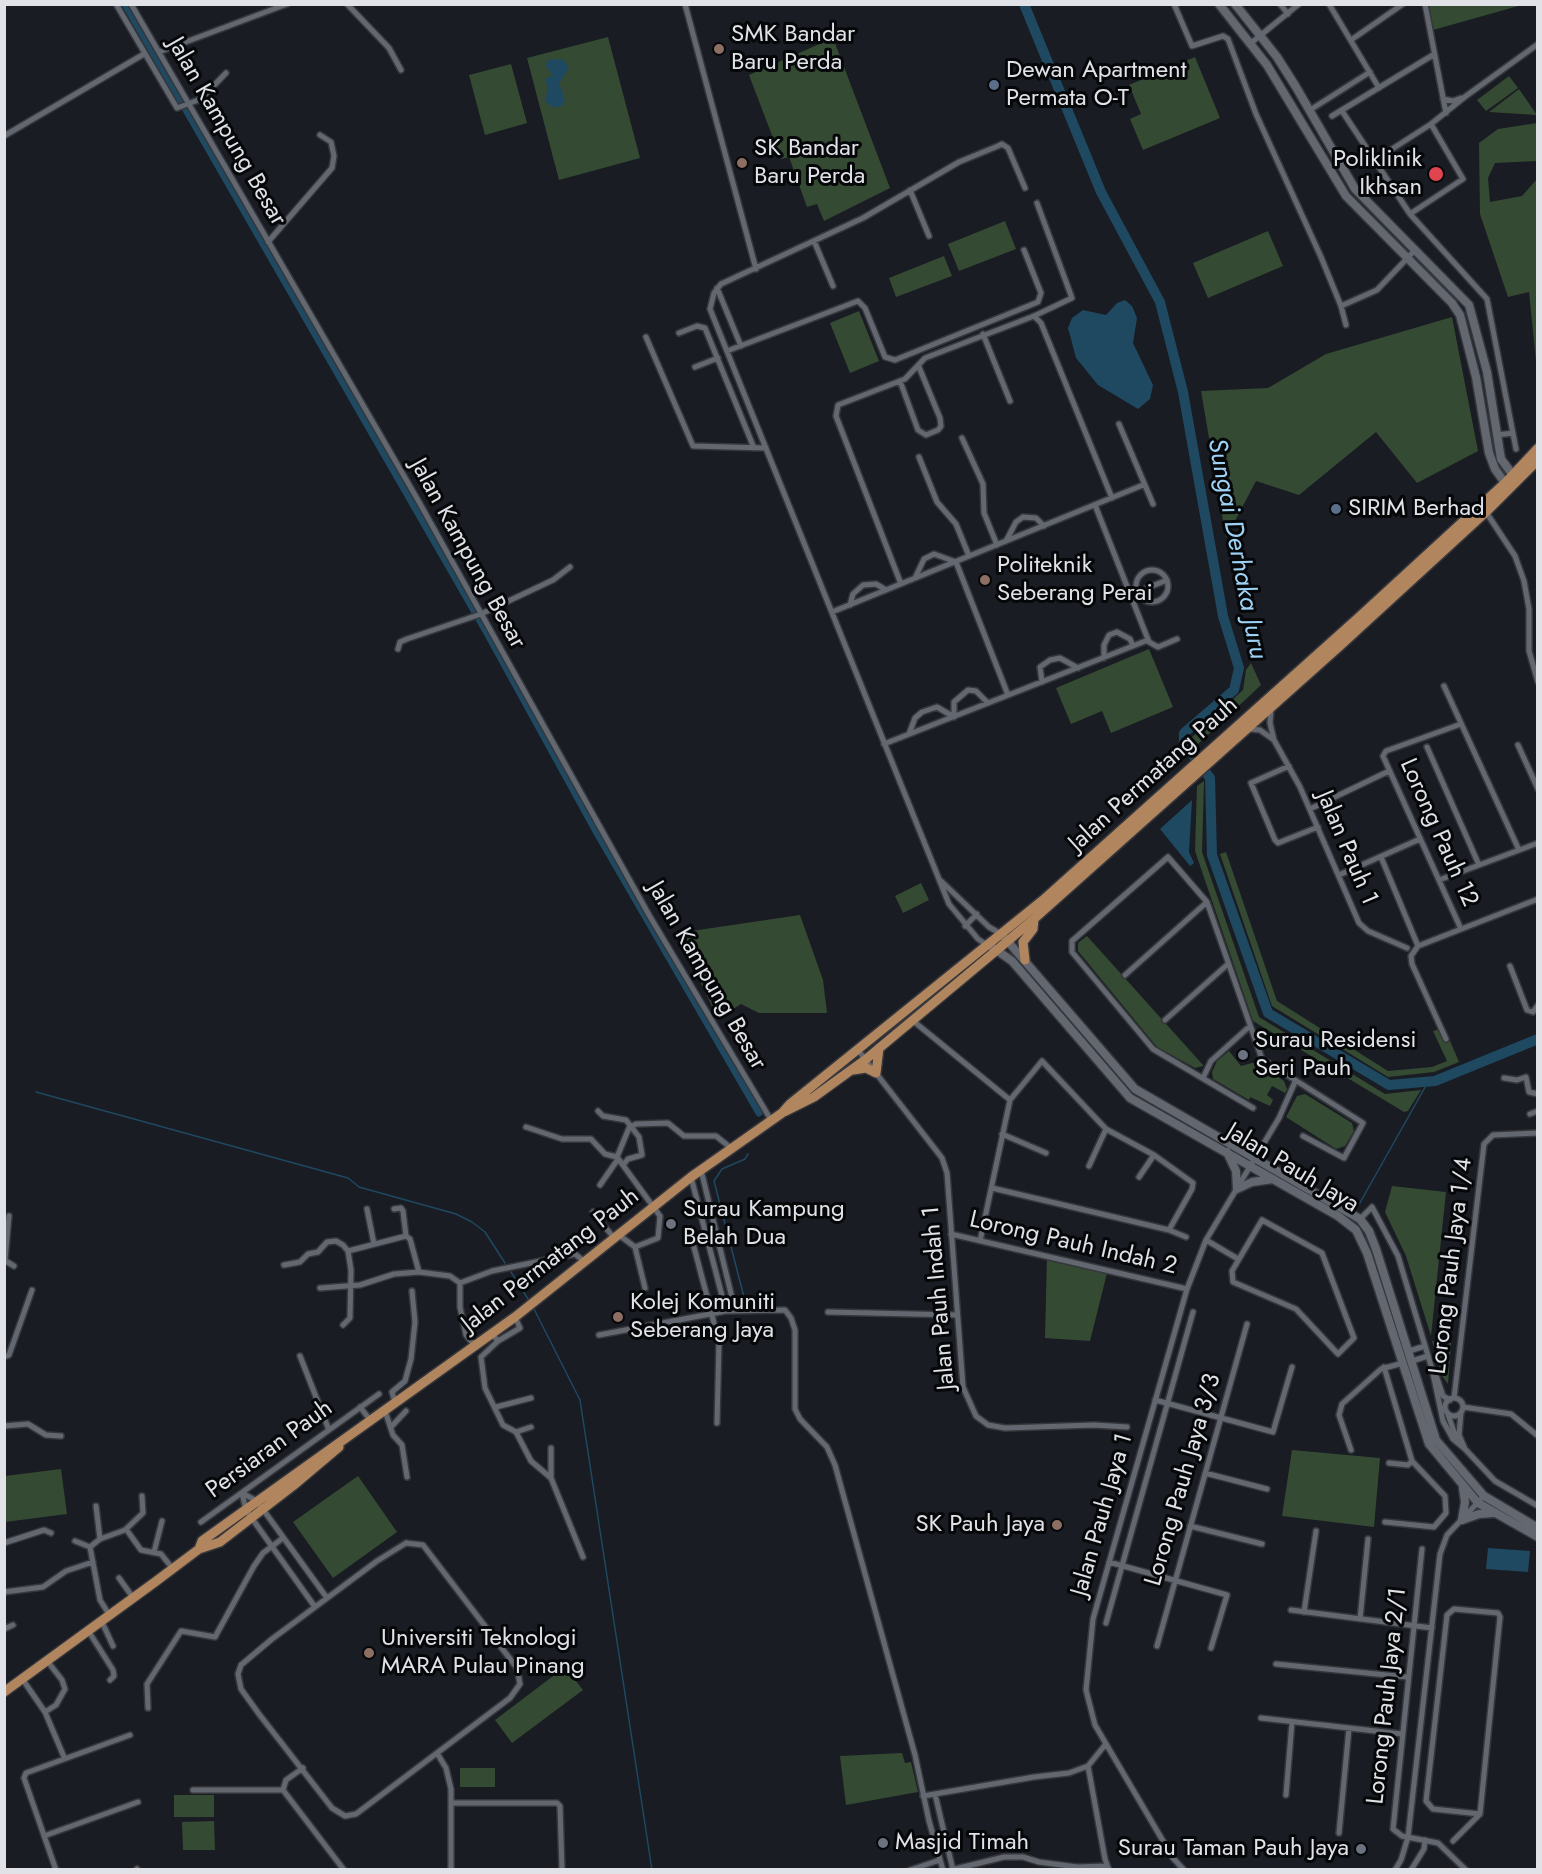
<!DOCTYPE html>
<style>
body{margin:0}
#map{position:relative;width:1542px;height:1874px;overflow:hidden;background:#191c23;font-family:Jost,sans-serif}
canvas{display:block}
.frame{position:absolute;inset:0;border:6px solid #e0e2e7;pointer-events:none}
</style>
<div id="map">
<canvas width="1542" height="1874"></canvas>
<div class="frame"></div>
</div>
<script>
const c = document.querySelector('canvas').getContext('2d');
c.lineJoin = 'round';
function fillPath(path, color) { c.fillStyle = color; c.fill(path, 'evenodd'); }
const shape = rows => new Path2D(rows.map(r => 'M' + r).join(''));
function stroke(path, color, width, dash) { c.strokeStyle = color; c.lineWidth = width; c.lineCap = dash ? 'butt' : 'round'; c.setLineDash(dash || []); c.stroke(path); }
function label(font, color, halo, rows, align = 'center') {
  c.font = font + ' Jost,sans-serif'; c.lineWidth = 6; c.setLineDash([]); c.textBaseline = 'middle'; c.strokeStyle = halo; c.fillStyle = color; for (const [text, x, y, turn = 0] of rows) {
    c.save(); c.translate(x, y); c.rotate((+turn || 0) * Math.PI / 180); c.textAlign = isNaN(turn) ? turn : align; if (halo) c.strokeText(text, 0, 0); c.fillText(text, 0, 0); c.restore();
  }
}
const green = shape([
 [1429,4,1522,5,1433,30],
 [608,37,640,158,559,180,527,58],
 [833,38,890,188,824,221,817,204,807,207,789,157,781,159,749,75],
 [1195,57,1220,118,1143,150,1130,119,1141,114,1129,85],
 [511,64,527,123,485,135,469,75],
 [1509,76,1518,88,1486,111,1477,100],
 [1519,89,1537,115,1489,112],
 [1537,123,1537,161,1495,163,1488,178,1490,202,1522,196,1537,179,1537,371,1529,292,1508,297,1480,214,1479,143,1498,129],
 [1005,221,1016,249,959,271,948,244],
 [1268,231,1283,266,1208,298,1193,263],
 [944,256,952,276,896,297,889,278],
 [859,311,879,361,850,373,830,323],
 [1452,317,1478,451,1417,483,1376,432,1299,495,1256,481,1226,538,1201,391,1268,388,1326,354],
 [1149,649,1173,707,1111,733,1102,711,1071,724,1056,688],
 [1251,663,1261,685,1196,746,1192,737,1243,690,1246,670],
 [1204,781,1202,852,1259,1017,1385,1094,1421,1090,1408,1111,1404,1112,1253,1021,1195,851,1197,786],
 [1226,852,1277,1001,1388,1071,1432,1067,1447,1061,1433,1031,1439,1029,1445,1042,1450,1041,1459,1062,1434,1072,1388,1077,1272,1006,1220,854],
 [921,883,929,900,903,913,895,896],
 [800,915,823,980,827,1013,759,1013,741,1004,718,1019,696,973,685,932],
 [1087,936,1203,1065,1203,1066,1195,1068,1157,1047,1078,951,1078,943],
 [1229,1051,1241,1066,1256,1062,1284,1081,1287,1089,1285,1093,1272,1086,1267,1095,1273,1100,1270,1106,1250,1097,1249,1100,1213,1079,1212,1072,1217,1061],
 [1305,1094,1352,1123,1354,1131,1345,1146,1336,1149,1286,1117,1297,1096],
 [1392,1186,1446,1192,1431,1336,1406,1256,1385,1212],
 [1047,1255,1108,1269,1090,1341,1045,1338],
 [1432,1341,1451,1343,1448,1384,1442,1376],
 [1292,1450,1380,1458,1374,1527,1282,1516],
 [61,1469,67,1514,5,1522,5,1476],
 [358,1476,397,1532,333,1578,293,1522],
 [565,1667,583,1690,512,1743,495,1720],
 [902,1753,905,1763,911,1762,918,1792,846,1805,840,1756],
 [460,1768,495,1768,495,1787,460,1787],
 [174,1795,214,1795,214,1817,174,1817],
 [214,1821,215,1850,183,1850,182,1822]
]);
const water = shape([
 [552,59,564,60,569,68,559,83,565,100,563,105,558,107,552,107,545,101,548,87,545,81,546,78,553,76,546,66,547,61],
 [1125,300,1132,306,1137,318,1133,343,1153,385,1150,399,1138,409,1098,385,1076,358,1068,328,1072,318,1083,310,1106,315,1117,303],
 [1192,800,1189,852,1194,863,1190,866,1160,829],
 [1488,1548,1530,1551,1528,1572,1486,1569]
]);
const stream = shape([
 [36,1092,348,1178,359,1187,456,1214,472,1222,485,1232,505,1263],
 [1357,1208,1428,1082],
 [511,1272,530,1302],
 [745,1301,714,1181,722,1169,745,1159,748,1154],
 [534,1309,580,1400,652,1870]
]);
const canal = shape([
 [125,4,487,633,597,833,759,1113]
]);
const river = shape([
 [1024,4,1101,192,1160,302,1183,392,1223,616,1239,668,1234,690,1184,733,1184,743,1210,778,1212,855,1268,1013,1389,1085,1435,1081,1538,1039]
]);
const street = shape([
 [116,4,177,108,201,99,226,73],
 [131,4,419,502,649,915,771,1120],
 [347,4,389,48,401,70],
 [685,4,756,269],
 [1174,4,1192,46,1223,36,1228,39,1256,114,1321,257,1341,306,1346,325],
 [1280,4,1288,14],
 [1329,4,1379,88],
 [1425,4,1446,113],
 [1351,40,1403,4],
 [1251,43,1299,4],
 [159,52,287,4],
 [1443,99,1453,101,1461,98],
 [1310,110,1370,72],
 [1342,111,1410,214,1487,299,1516,449],
 [1332,116,1433,55],
 [4,136,144,54],
 [1375,160,1431,124,1466,96,1538,44],
 [910,190,929,236],
 [1410,214,1463,179,1431,124],
 [814,241,833,286],
 [268,242,332,168,334,156,331,142,320,135],
 [717,288,741,346],
 [1341,306,1377,290,1416,249],
 [1034,316,1041,323,1112,498],
 [679,333,697,326,705,328,754,448],
 [983,334,1010,401],
 [646,337,693,446,766,448],
 [727,351,858,301,865,308,885,357,895,360,1038,302,1041,293,1024,250],
 [695,367,718,358],
 [900,381,918,430,926,435,938,430,941,426,940,418,919,367],
 [1119,424,1153,504],
 [1497,435,1513,433],
 [962,438,983,484,984,513,997,545],
 [919,457,937,502,956,524,969,556],
 [1095,505,1149,642,1158,647,1177,639],
 [1486,512,1515,556,1524,581,1529,609,1529,651,1538,682],
 [1006,541,1016,522,1023,517,1036,518,1044,526],
 '1136 586a16 16 0 1 1 32 0a16 16 0 1 1-32 0Z',
 [915,578,924,559,934,554,956,562,1008,695],
 [901,584,836,416,838,405,905,379,925,358,1034,316,1072,298,1037,203],
 [1130,595,1167,580],
 [850,605,853,594,863,585,876,584,886,590],
 [832,612,1143,485],
 [398,649,400,642,407,639,481,614,553,580,570,567],
 [1104,658,1104,645,1109,635,1117,632,1130,639,1133,646],
 [1042,682,1040,667,1050,660,1060,658,1078,668],
 [1444,686,1519,850],
 [1271,710,1270,723,1274,740,1300,787,1359,923,1368,931,1407,948],
 [1461,724,1386,751,1383,756,1461,929],
 [1249,729,1260,730,1274,740],
 [909,734,915,718,922,712,937,707,954,717,954,702,968,690,976,691,988,703],
 [884,744,1148,640],
 [1518,745,1538,789],
 [1427,747,1479,865],
 [1289,766,1251,783,1275,840,1278,843,1318,827],
 [1310,809,1389,771],
 [1381,857,1418,946],
 [1339,875,1420,839],
 [1439,880,1538,843],
 [941,881,989,927,1001,934],
 [965,926,977,914],
 [987,945,978,939,949,904,710,309,714,293,721,284,863,218,959,162,998,146,1002,144,1008,148,1025,188],
 [1418,946,1538,899],
 [1418,946,1411,956,1412,964,1446,1039],
 [1510,966,1527,1010,1533,1012,1538,1005],
 [1125,975,1207,902],
 [912,1020,1010,1100],
 [1165,1020,1228,964],
 [858,1050,942,1158,947,1173,963,1387,976,1416,988,1425,1005,1428,1094,1425,1127,1427],
 [1203,1078,1211,1061,1250,1026],
 [1504,1078,1517,1080,1526,1077,1529,1092,1538,1094],
 [1253,1108,1153,1049,1072,952,1072,941,1168,857,1207,902,1262,1059,1363,1123,1344,1158,1303,1136],
 [598,1111,603,1116,626,1120,639,1137,642,1155,628,1159,623,1165],
 [1530,1114,1538,1111],
 [526,1127,562,1139,591,1139,605,1154,617,1157,660,1216,658,1238,635,1247],
 [1002,1134,1046,1153],
 [617,1157,629,1128,636,1124,668,1123,684,1136,716,1136,731,1148],
 [1089,1166,1106,1129],
 [701,1170,735,1310],
 [691,1177,726,1311],
 [1139,1177,1154,1155],
 [600,1185,618,1159],
 [992,1188,1169,1230,1186,1237],
 [367,1209,374,1244],
 [394,1209,401,1208,403,1211,406,1236],
 [593,1212,614,1238],
 [1360,1219,1372,1207,1398,1256,1432,1369,1443,1421,1453,1439,1465,1449],
 [1262,1220,1322,1253,1354,1338,1338,1354,1296,1309,1233,1282,1232,1271,1262,1220],
 [690,1232,719,1342,717,1423],
 [951,1234,1187,1289],
 [619,1235,635,1247,645,1288],
 [1206,1240,1238,1259],
 [980,1241,1010,1100,1042,1061,1106,1129,1154,1155,1193,1183,1192,1189,1169,1230],
 [348,1251,406,1236,410,1239,419,1272,450,1276,460,1283,460,1307,466,1335,475,1346],
 [4,1260,14,1266],
 [5,1260,9,1216],
 [284,1265,300,1262,308,1254,318,1252,327,1242,336,1241,343,1245,348,1251,351,1270,350,1318,343,1325],
 [460,1283,492,1271,575,1254,585,1262],
 [320,1288,360,1285,394,1274,419,1272],
 [828,1312,957,1315],
 [492,1334,498,1341,520,1328,515,1317],
 [599,1335,726,1311,785,1310,791,1318,795,1330,795,1409,800,1419,827,1447,835,1465,915,1755,929,1821,943,1870],
 [498,1341,481,1357,485,1388,503,1425,516,1432,531,1461,551,1478,583,1557],
 [1409,1351,1425,1346],
 [300,1356,329,1430],
 [4,1357,9,1355,32,1290],
 [1412,1361,1428,1356],
 [1384,1367,1412,1461,1445,1496,1446,1513,1434,1527,1385,1522],
 [1432,1369,1436,1375,1443,1396,1450,1400],
 [1454,1398,1484,1144,1493,1135,1538,1133],
 '1445 1407a9 9 0 1 1 18 0a9 9 0 1 1-18 0Z',
 [1155,1400,1273,1432,1292,1367],
 [395,1402,392,1392,405,1381,411,1359,415,1322,412,1291],
 [360,1407,371,1421],
 [496,1407,531,1398],
 [1463,1407,1511,1414,1538,1436],
 [385,1411,393,1435,402,1445,407,1477],
 [1447,1412,1457,1440],
 [1461,1412,1459,1435,1465,1449,1495,1481,1538,1506],
 [4,1426,28,1424,46,1435,61,1436],
 [391,1427,406,1411],
 [516,1432,531,1427],
 [1351,1450,1339,1415,1342,1404,1381,1369,1403,1363],
 [1389,1463,1408,1465,1412,1461],
 [1205,1473,1267,1489],
 [551,1478,551,1448],
 [242,1493,257,1501,327,1598],
 [242,1493,246,1510,315,1607],
 [96,1506,100,1539],
 [201,1522,379,1394],
 [1190,1526,1262,1544],
 [126,1529,141,1550,161,1554,173,1569],
 [75,1541,90,1547],
 [4,1543,44,1530,51,1533],
 [406,1543,423,1545,517,1668,520,1684,510,1698,356,1814,345,1816,332,1808,259,1714,241,1689,238,1674,241,1665,272,1639,377,1561,406,1543],
 [90,1547,100,1539,125,1530,143,1513,142,1496],
 [90,1547,100,1600,110,1616],
 [1422,1549,1393,1829,1402,1836,1438,1843,1466,1870],
 [154,1552,162,1521],
 [1109,1562,1227,1595,1211,1648],
 [119,1578,134,1599],
 [4,1592,43,1587,66,1571,93,1562],
 [1291,1610,1432,1628],
 [1304,1612,1316,1531],
 [1360,1619,1368,1539],
 [102,1622,113,1646],
 [1106,1623,1193,1312],
 [4,1629,13,1625],
 [89,1632,113,1670,114,1676,110,1680],
 [1157,1646,1247,1324],
 [1276,1664,1407,1677],
 [23,1680,45,1712,64,1757],
 [148,1708,147,1684,181,1631,215,1637,254,1566,263,1553,283,1538],
 [45,1712,56,1705,65,1689,62,1680,48,1662],
 [1261,1718,1402,1734],
 [437,1753,446,1768,451,1789,451,1870],
 [1088,1766,1105,1859,1109,1870],
 [303,1768,286,1780,283,1790,344,1870],
 [193,1790,283,1790],
 [935,1794,953,1870],
 [1286,1795,1292,1722],
 [923,1796,1034,1777,1069,1773,1088,1766,1105,1745],
 [452,1803,557,1803,560,1806,562,1870],
 [1339,1833,1349,1728],
 [44,1836,138,1802],
 [1453,1841,1480,1814,1500,1617,1498,1613,1454,1609,1447,1615,1426,1801,1433,1809,1480,1814],
 [56,1870,24,1778,26,1773,130,1735],
 [136,1870,137,1869],
 [910,1870,940,1860],
 [951,1870,1004,1857,1023,1857,1039,1862,1077,1867,1107,1866],
 [1184,1870,1173,1858,1095,1725,1086,1690,1093,1619,1187,1289,1206,1240,1279,1118,1295,1082],
 [1395,1870,1401,1860,1408,1837,1440,1554,1447,1535,1484,1496],
 [1411,1870,1424,1849,1425,1840]
]);
const secondary = shape([
 [1219,4,1267,65,1346,196,1452,303,1460,315,1476,377,1489,453,1495,469,1505,483],
 [1235,4,1277,57,1296,87,1355,189,1469,305,1487,372,1501,459,1513,475],
 [1004,937,1135,1089,1360,1219,1369,1231,1376,1249,1436,1440,1484,1496,1538,1528],
 [992,947,1012,961,1130,1098,1338,1216,1356,1230,1367,1253,1429,1444,1478,1503,1538,1537],
 [1227,1152,1236,1171,1237,1189,1252,1182,1273,1179],
 [1462,1520,1465,1502,1463,1488],
 [1462,1520,1479,1514,1494,1513]
]);
const primary = shape([
 [1025,960,1023,942,1033,929,1034,919],
 [853,1070,866,1068,876,1073,879,1048],
 [784,1112,814,1097,865,1060,1034,919,1341,645,1486,512,1538,460],
 [199,1549,220,1542,294,1485,339,1447],
 [4,1692,155,1582,199,1549,202,1541,515,1317,691,1177,782,1113,790,1104,1043,900,1359,617,1505,483,1538,448]
]);
const markers = [
 [719,49,6,"#8d6e63"],
 [994,85,6,"#5c6f8a"],
 [742,163,6,"#8d6e63"],
 [1436,174,8,"#e0444e"],
 [1336,509,6,"#5c6f8a"],
 [985,580,6,"#8d6e63"],
 [1243,1055,6,"#6b7280"],
 [671,1224,6,"#6b7280"],
 [618,1317,6,"#8d6e63"],
 [1057,1525,6,"#8d6e63"],
 [369,1653,6,"#8d6e63"],
 [883,1843,6,"#6b7280"],
 [1361,1849,6,"#6b7280"]
];
const poiNames = [
 ["SMK Bandar",731,35],
 ["Baru Perda",731,63],
 ["Dewan Apartment",1006,71],
 ["Permata O-T",1006,99],
 ["SK Bandar",754,149],
 ["Baru Perda",754,177],
 ["Poliklinik",1422,160,"right"],
 ["Ikhsan",1422,188,"right"],
 ["SIRIM Berhad",1348,509],
 ["Politeknik",997,566],
 ["Seberang Perai",997,594],
 ["Surau Residensi",1255,1041],
 ["Seri Pauh",1255,1069],
 ["Surau Kampung",683,1210],
 ["Belah Dua",683,1238],
 ["Kolej Komuniti",630,1303],
 ["Seberang Jaya",630,1331],
 ["SK Pauh Jaya",1045,1525,"right"],
 ["Universiti Teknologi",381,1639],
 ["MARA Pulau Pinang",381,1667],
 ["Masjid Timah",895,1843],
 ["Surau Taman Pauh Jaya",1349,1849,"right"]
];
const streetNames = [
 ["Jalan Kampung Besar",226,132,60],
 ["Jalan Kampung Besar",467,554,61],
 ["Jalan Permatang Pauh",1154,775,-42],
 ["Lorong Pauh 12",1438,833,66],
 ["Jalan Pauh 1",1346,848,67],
 ["Jalan Kampung Besar",706,976,60],
 ["Jalan Pauh Jaya",1292,1169,31],
 ["Lorong Pauh Indah 2",1073,1244,13],
 ["Jalan Permatang Pauh",551,1261,-38],
 ["Lorong Pauh Jaya 1/4",1452,1266,-83],
 ["Jalan Pauh Indah 1",940,1298,-95],
 ["Persiaran Pauh",270,1450,-36],
 ["Lorong Pauh Jaya 3/3",1184,1480,-74],
 ["Jalan Pauh Jaya 1",1103,1515,-74],
 ["Lorong Pauh Jaya 2/1",1388,1696,-84]
];
const waterNames = [
 ["Sungai Derhaka Juru",1236,549,79]
];
fillPath(green, '#354a32');
fillPath(water, '#1f4861');
stroke(stream, '#1f4861', 1.5);
stroke(canal, '#1f4861', 7);
stroke(river, '#1f4861', 10);
stroke(street, '#35373c', 8);
stroke(secondary, '#35373c', 11);
stroke(primary, '#35373c', 12);
stroke(street, '#63676f', 5);
stroke(secondary, '#63676f', 8);
stroke(primary, '#b1855e', 9);
for (const [x, y, r, color] of markers) { const dot = new Path2D(); dot.arc(x, y, r, 0, 2 * Math.PI); c.fillStyle = color; c.fill(dot); stroke(dot, '#060709', 2); }
label('24px', '#e0e2e7', '#060709', poiNames, 'left');
label('24px', '#e0e2e7', '#060709', streetNames);
label('italic 26px', '#9dd2f5', '#060709', waterNames);
</script>
